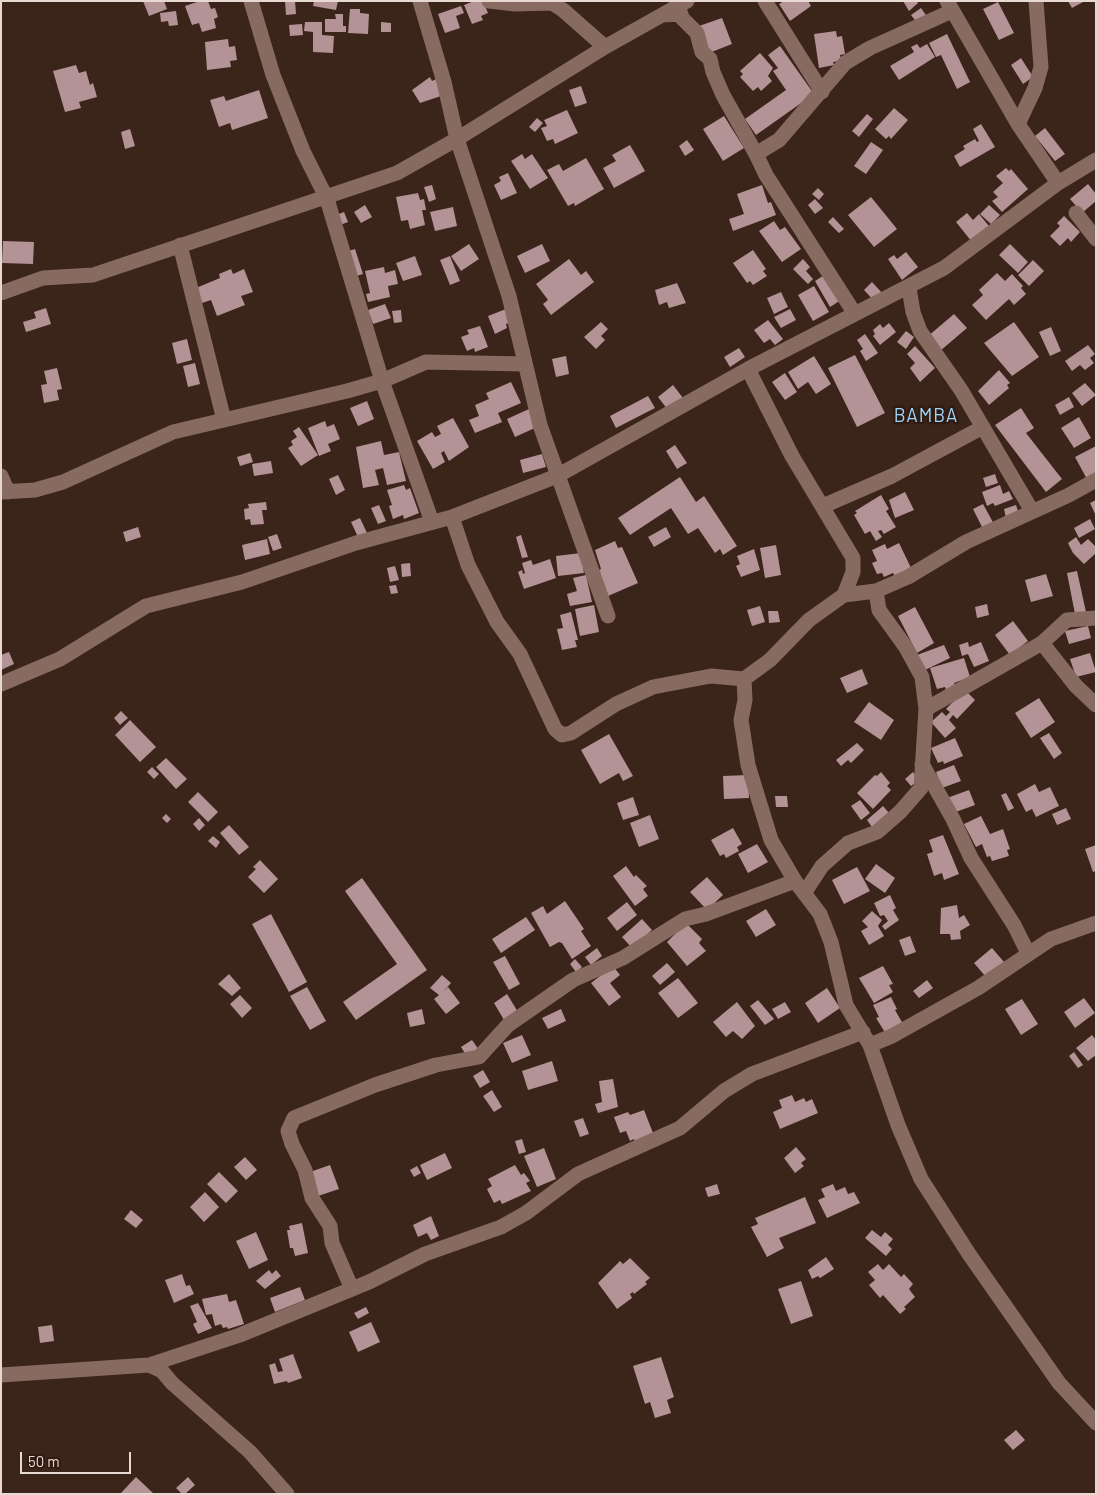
<!DOCTYPE html>
<style>
body{margin:0}
#map{position:relative;width:1097px;height:1495px;overflow:hidden;background:#3b241a;font-family:Barlow,sans-serif}
canvas{display:block}
.frame{position:absolute;inset:0;border:2px solid #e8d8d2;pointer-events:none}
.scale{position:absolute;left:20px;top:1452px;width:111px;height:22px;box-sizing:border-box;border:2px solid #e8d8d2;border-top:0;padding-left:6px;font-size:15px;line-height:18px;white-space:nowrap;color:#e8d8d2;-webkit-text-stroke:4px #301a11;paint-order:stroke}
</style>
<div id="map">
<canvas width="1097" height="1495"></canvas>
<div class="frame"></div>
<div class="scale">50 m</div>
</div>
<script>
const c = document.querySelector('canvas').getContext('2d');
c.lineJoin = 'round';
function fillPath(path, color) { c.fillStyle = color; c.fill(path, 'evenodd'); }
const shape = rows => new Path2D(rows.map(r => 'M' + r).join(''));
function stroke(path, color, width, dash) { c.strokeStyle = color; c.lineWidth = width; c.lineCap = dash ? 'butt' : 'round'; c.setLineDash(dash || []); c.stroke(path); }
function label(font, color, halo, rows, align = 'center') {
  c.font = font + ' Barlow,sans-serif'; c.lineWidth = 5; c.setLineDash([]); c.textBaseline = 'middle'; c.strokeStyle = halo; c.fillStyle = color; for (const [text, x, y, turn = 0] of rows) {
    c.save(); c.translate(x, y); c.rotate((+turn || 0) * Math.PI / 180); c.textAlign = isNaN(turn) ? turn : align; if (halo) c.strokeText(text, 0, 0); c.fillText(text, 0, 0); c.restore();
  }
}
const building = shape([
 [143,1,164,1,167,9,149,16],
 [200,1,208,1,211,9,215,8,218,17,214,19,216,28,202,32,199,23,192,25,185,6],
 [285,1,295,1,296,14,286,15],
 [314,1,338,1,336,10,313,6],
 [474,1,483,1,488,13,481,16,483,20,472,24,464,5],
 [784,1,808,1,811,6,790,21,779,4],
 [903,1,917,1,918,3,909,11],
 [1068,1,1085,1,1072,8],
 [998,2,1014,33,999,40,983,9],
 [461,6,464,13,456,16,460,28,445,33,438,14],
 [921,8,928,18,918,24,911,15],
 [350,9,360,9,360,13,369,14,368,34,348,33],
 [176,11,178,25,169,26,168,21,161,22,160,13],
 [335,14,343,14,343,26,346,26,346,32,325,32,325,19,336,19],
 [722,18,732,44,709,53,699,26],
 [305,22,322,22,322,35,334,36,333,53,313,52,313,32,304,31],
 [381,22,391,23,391,32,381,32],
 [302,24,303,35,290,36,289,25],
 [836,31,837,37,842,36,845,54,840,55,841,61,833,62,834,65,819,68,814,34],
 [947,34,970,82,957,89,941,55,936,57,929,43],
 [228,39,229,47,235,46,237,60,230,61,231,67,207,70,205,42],
 [917,44,920,48,927,44,935,57,899,80,890,66,914,52,911,47],
 [780,46,814,94,756,135,745,119,786,90,773,71,778,68,768,55],
 [760,53,773,68,768,76,772,81,761,91,758,87,753,91,740,77,743,74,740,71],
 [1021,58,1033,77,1023,84,1011,65],
 [76,65,79,73,86,71,90,85,93,83,97,97,79,102,81,108,65,112,53,71],
 [430,77,432,81,436,79,441,96,420,103,412,90],
 [581,86,587,103,575,107,569,90],
 [259,90,268,118,232,130,230,123,219,127,210,100,224,96,226,101],
 [894,108,908,120,891,139,889,136,886,139,875,129],
 [567,110,578,133,555,144,553,139,547,141,541,128,547,126,544,120],
 [867,114,873,119,859,137,852,131],
 [724,116,744,148,723,161,703,129],
 [537,118,543,123,535,132,529,127],
 [981,124,995,147,960,167,954,156,965,149,963,146,975,139,977,142,979,141,973,129],
 [1045,128,1065,154,1055,161,1035,136],
 [130,129,135,146,125,149,121,132],
 [687,140,694,150,685,156,679,146],
 [871,142,883,150,866,174,854,166],
 [630,145,645,171,614,188,603,168,616,161,612,155],
 [522,154,525,159,532,154,548,178,530,189,511,161],
 [586,158,604,189,575,206,574,203,568,206,547,170,559,164,563,171],
 [1006,168,1009,171,1011,169,1028,189,1002,212,992,201,998,197,993,192,1003,183,996,176],
 [508,173,517,193,501,200,494,185,501,181,499,177],
 [1088,184,1096,194,1096,201,1082,213,1070,199],
 [432,185,436,199,429,202,424,187],
 [762,185,768,203,771,202,776,215,733,231,729,219,744,214,737,194],
 [818,188,824,194,819,200,812,194],
 [418,193,420,200,424,199,426,210,422,210,425,225,410,229,408,220,401,221,396,197],
 [871,197,897,229,874,247,848,215],
 [815,199,823,208,815,214,808,205],
 [365,205,372,217,361,223,354,212],
 [989,205,1000,215,991,224,980,214],
 [453,207,457,226,435,231,430,212],
 [344,212,348,222,337,226,334,216],
 [967,213,973,220,979,214,989,226,972,242,956,222],
 [1064,216,1080,232,1071,242,1068,238,1060,246,1050,236,1060,226,1057,223],
 [833,217,844,229,839,233,828,222],
 [774,221,780,230,785,227,801,249,782,262,759,231],
 [3,241,34,242,33,264,2,263],
 [469,244,479,259,461,271,451,256],
 [542,244,550,261,525,273,517,256],
 [1010,244,1028,262,1018,273,999,255],
 [355,249,363,274,353,277,345,252],
 [753,250,766,269,763,271,767,276,753,285,750,281,747,283,733,263],
 [906,252,918,267,902,280,888,259,894,255,897,259],
 [415,256,422,275,403,281,396,263],
 [450,256,460,281,450,285,440,260],
 [569,259,581,275,586,271,594,282,551,315,543,304,548,300,536,284],
 [803,259,810,267,806,271,813,279,808,284,793,269],
 [1033,260,1044,271,1029,286,1018,275],
 [384,267,385,273,395,270,398,284,388,286,390,297,368,302,366,294,370,293,365,271],
 [231,269,233,274,244,269,253,292,241,296,245,305,217,316,211,300,202,303,196,288,220,278,219,274],
 [997,273,1005,281,1012,274,1023,286,1021,288,1026,294,1014,305,1009,299,986,320,972,305,983,295,979,290],
 [826,274,841,300,830,307,815,281],
 [872,282,883,294,875,302,864,290],
 [677,283,686,303,669,308,667,302,659,305,655,290],
 [814,286,829,312,813,321,798,295],
 [781,292,788,307,774,314,767,298],
 [385,304,391,318,373,324,368,310],
 [46,308,51,324,26,332,23,322,36,318,34,312],
 [506,309,511,322,506,324,507,328,495,334,488,316],
 [790,309,796,320,781,328,774,317],
 [401,310,402,322,394,323,392,311],
 [954,314,967,328,940,351,927,337],
 [768,320,783,339,775,345,770,339,764,343,754,330],
 [601,322,608,329,601,336,605,340,596,349,584,337],
 [1014,322,1039,357,1012,376,984,343],
 [889,323,896,332,880,345,873,336,875,334,873,330,880,324,883,328],
 [480,326,488,347,475,352,474,348,467,351,461,337,469,334,467,330],
 [1051,327,1061,351,1050,356,1039,332],
 [906,331,914,337,906,349,897,342],
 [865,334,878,353,866,361,860,351,863,349,857,340],
 [187,339,192,360,177,364,172,343],
 [1088,345,1095,354,1090,358,1094,363,1085,370,1080,365,1072,371,1065,361],
 [915,346,935,368,920,382,910,368,915,363,907,354],
 [739,348,745,357,730,367,724,357],
 [855,355,885,413,857,427,828,368],
 [566,356,569,374,556,377,552,359],
 [814,356,831,384,816,394,808,382,798,389,788,372],
 [195,363,200,384,188,387,183,366],
 [57,368,62,389,57,390,59,400,44,403,41,385,47,384,44,371],
 [999,370,1010,383,1007,385,1009,388,989,405,978,391],
 [785,373,797,392,785,400,772,382],
 [511,382,521,403,498,413,502,422,475,433,469,420,479,416,475,405,489,399,486,393],
 [1085,383,1096,395,1082,406,1072,393],
 [673,385,683,398,668,410,658,397],
 [648,396,655,408,616,428,610,416],
 [1069,397,1074,407,1060,415,1055,405],
 [367,401,374,419,358,426,350,408],
 [1021,408,1034,428,1026,433,1062,479,1046,492,995,425],
 [529,409,537,427,515,437,507,419],
 [1079,417,1091,438,1074,448,1061,428],
 [453,418,469,447,449,461,444,451,441,453,445,462,433,469,417,441,432,432,435,437,441,434,437,426],
 [325,421,327,427,334,424,340,439,328,444,331,451,319,456,308,428],
 [299,427,318,455,301,466,288,448,293,445,291,441,297,437,293,431],
 [381,441,384,455,399,452,406,481,387,485,383,468,375,470,379,485,363,488,356,447],
 [675,445,687,463,677,469,666,451],
 [1096,446,1096,477,1088,481,1075,457],
 [250,453,253,462,240,466,237,457],
 [542,454,546,467,523,473,520,460],
 [271,461,273,473,254,476,252,464],
 [995,474,998,483,986,487,983,478],
 [338,475,345,490,336,495,329,479],
 [680,477,696,502,704,496,737,546,723,555,720,549,715,553,698,528,688,534,671,508,630,535,618,518],
 [404,485,406,490,410,488,419,513,404,519,403,515,393,519,389,506,392,505,387,490],
 [1000,485,1003,494,1009,491,1013,499,995,506,993,503,987,506,982,492],
 [905,492,914,510,895,518,889,500],
 [881,495,889,509,886,511,896,527,884,534,881,530,878,531,882,537,876,541,870,531,865,534,854,515,857,513,855,511],
 [1096,500,1096,516,1090,503],
 [266,502,267,510,262,510,264,524,251,525,250,519,245,520,244,509,249,508,248,504],
 [983,504,995,526,984,531,973,509],
 [379,505,386,521,378,524,371,508],
 [1016,505,1019,514,1006,518,1004,509],
 [360,518,367,533,358,537,351,522],
 [1090,519,1095,529,1079,538,1074,528],
 [138,527,141,537,126,542,123,532],
 [666,527,671,537,654,547,648,537],
 [277,534,282,548,273,551,268,537],
 [521,535,528,557,522,558,516,537],
 [1076,537,1081,545,1088,539,1096,547,1096,553,1084,564,1073,553,1068,543],
 [267,539,270,554,245,560,242,545],
 [615,541,618,548,622,547,638,583,608,596,597,571,601,569,595,550],
 [899,543,912,570,897,579,893,573,884,577,882,573,877,574,872,563,877,561,872,550,885,544,887,549],
 [776,545,781,575,765,578,760,548],
 [754,549,760,570,741,577,736,566,740,564,737,556],
 [581,553,584,573,558,576,556,556],
 [550,559,556,578,524,589,518,572,522,570,523,574,525,573,522,563,531,560,533,565],
 [410,563,411,576,402,577,401,564],
 [395,566,399,580,390,582,387,568],
 [1077,571,1086,612,1075,614,1067,573],
 [1046,574,1053,596,1031,602,1025,580],
 [586,575,592,602,570,606,567,594,577,591,573,578],
 [396,585,398,593,391,594,389,586],
 [987,604,989,615,977,618,975,607],
 [594,605,599,632,580,636,575,609],
 [760,606,765,622,752,626,747,610],
 [915,607,934,643,917,653,898,616],
 [768,611,778,611,780,622,769,623],
 [571,612,578,640,575,640,577,647,562,650,557,629,563,628,560,615],
 [1013,621,1028,641,1010,655,995,635],
 [1088,626,1091,638,1069,644,1065,631],
 [968,642,969,647,981,642,989,661,974,667,968,654,962,656,959,645],
 [944,645,950,658,925,670,917,655],
 [9,652,14,664,1,670,1,655],
 [1090,653,1096,672,1076,677,1070,659],
 [964,658,970,677,954,683,956,689,947,692,945,687,937,689,930,668],
 [862,669,868,684,847,693,840,678],
 [965,690,975,700,957,719,953,715,949,720,956,728,945,738,931,722,942,712,946,716,950,712,946,709],
 [1039,698,1055,722,1031,738,1015,713],
 [869,702,894,720,881,740,854,722],
 [121,711,128,718,120,725,114,718],
 [130,720,156,747,140,762,115,735],
 [1049,733,1062,753,1054,759,1040,738],
 [609,734,633,776,623,781,619,773,600,784,581,750],
 [955,738,963,756,944,764,943,761,938,763,931,748],
 [857,743,864,750,851,763,848,760,841,766,836,760],
 [166,758,187,779,176,789,156,767],
 [954,765,961,781,942,788,936,772],
 [152,767,159,774,154,779,147,772],
 [881,772,890,783,887,786,891,790,873,809,857,793,875,775,877,776],
 [913,772,919,780,911,786,905,779],
 [748,775,749,798,724,799,723,776],
 [1035,784,1039,792,1050,787,1059,806,1036,817,1032,809,1026,812,1017,794],
 [969,790,975,805,953,813,947,798],
 [198,792,218,812,208,822,188,802],
 [1006,793,1014,808,1008,811,1001,795],
 [775,796,787,796,788,807,776,807],
 [633,797,639,815,623,820,617,803],
 [860,800,870,813,861,820,851,806],
 [883,806,889,813,872,827,867,820],
 [1066,808,1071,819,1057,825,1052,814],
 [166,814,171,819,167,823,162,818],
 [650,815,659,839,639,847,630,823],
 [981,816,990,834,1003,829,1010,849,1007,850,1009,856,992,861,990,856,987,857,982,844,976,847,964,824],
 [199,818,205,825,199,831,193,824],
 [229,825,249,847,239,855,220,833],
 [733,828,742,844,737,847,739,851,726,858,724,854,720,856,711,840],
 [943,835,959,874,944,880,942,873,934,876,927,854,933,852,929,840],
 [213,836,220,842,216,848,208,841],
 [757,844,768,862,748,873,738,854],
 [1096,845,1096,871,1093,872,1085,849],
 [260,860,278,879,264,893,248,877,256,869,253,867],
 [876,864,895,878,885,893,865,879],
 [626,866,634,877,636,875,647,886,643,889,648,896,635,906,613,876],
 [857,867,870,891,844,904,832,880],
 [707,877,723,895,707,910,690,892],
 [362,878,427,970,356,1020,343,1002,397,964,345,891],
 [890,895,896,908,893,910,899,920,885,930,882,926,888,921,884,915,880,916,874,903],
 [565,901,584,929,581,931,591,946,572,959,562,943,559,942,550,947,531,913,543,906,547,914],
 [627,902,637,915,617,931,607,918],
 [957,905,959,918,964,915,970,925,960,931,961,939,951,940,950,934,940,934,941,908],
 [766,909,776,925,756,937,746,921],
 [872,911,882,920,878,926,884,936,869,945,861,931,868,927,862,921],
 [271,914,307,982,289,992,252,924],
 [526,917,535,930,501,953,492,939],
 [642,919,652,930,632,948,622,937],
 [686,923,702,939,699,943,706,951,687,966,667,942],
 [910,936,916,952,905,956,899,940],
 [597,948,602,956,591,965,585,957],
 [992,948,1004,962,986,977,974,963],
 [505,956,520,984,509,990,493,962],
 [575,959,582,967,576,972,570,964],
 [667,963,675,972,660,985,652,976],
 [613,966,620,975,610,983,621,997,609,1006,591,983],
 [883,966,893,984,889,985,893,992,874,1003,859,978],
 [229,974,241,988,232,996,218,984],
 [442,975,451,983,443,992,448,987,460,1003,446,1014,434,999,439,995,430,988],
 [678,978,698,1003,678,1018,658,993],
 [927,980,933,988,919,998,913,991],
 [307,987,326,1021,310,1030,290,996],
 [827,988,840,1008,818,1023,805,1003],
 [507,994,518,1012,504,1020,494,1003],
 [240,995,252,1008,242,1018,230,1004],
 [891,997,897,1009,895,1010,903,1024,886,1034,876,1018,879,1017,873,1005],
 [1084,998,1095,1013,1075,1028,1064,1012],
 [1022,999,1038,1024,1021,1035,1005,1009],
 [758,1000,774,1019,765,1025,750,1006],
 [737,1002,755,1026,742,1039,733,1031,726,1037,713,1022],
 [785,1002,791,1012,778,1019,772,1009],
 [422,1009,425,1024,410,1027,407,1013],
 [561,1009,566,1021,548,1029,542,1018],
 [522,1035,531,1055,512,1063,503,1043],
 [1092,1035,1096,1040,1096,1055,1088,1061,1076,1048],
 [472,1040,479,1050,468,1058,461,1047],
 [1074,1052,1083,1065,1078,1068,1069,1056],
 [552,1061,558,1081,528,1090,522,1071],
 [483,1070,490,1082,480,1088,473,1076],
 [613,1079,618,1107,598,1113,595,1104,602,1102,599,1081],
 [492,1090,502,1107,494,1112,483,1096],
 [792,1095,795,1102,804,1098,806,1102,812,1099,818,1113,780,1129,773,1112,782,1108,779,1100],
 [644,1110,653,1133,635,1143,634,1139,630,1141,626,1131,620,1133,614,1117,628,1112,630,1115],
 [583,1118,589,1134,580,1137,574,1121],
 [522,1139,526,1152,519,1154,515,1141],
 [796,1147,806,1159,801,1163,804,1166,795,1173,784,1158],
 [544,1148,556,1179,537,1187,524,1156],
 [445,1153,452,1168,427,1180,420,1165],
 [245,1157,257,1170,246,1180,234,1167],
 [330,1165,339,1189,318,1196,310,1172],
 [515,1165,521,1175,524,1173,530,1181,526,1183,531,1191,502,1204,500,1200,494,1203,487,1189,492,1186,488,1179],
 [417,1166,421,1173,414,1177,410,1170],
 [219,1172,238,1191,226,1203,207,1184],
 [717,1184,720,1194,708,1197,705,1188],
 [833,1184,836,1191,845,1187,848,1194,854,1192,860,1203,827,1218,818,1200,825,1197,821,1189],
 [205,1192,219,1207,204,1222,190,1207],
 [805,1197,816,1223,779,1238,784,1248,767,1257,751,1227,758,1224,755,1218],
 [131,1210,143,1220,136,1228,124,1219],
 [431,1216,439,1236,431,1240,427,1233,418,1237,413,1225],
 [302,1223,308,1253,295,1256,293,1248,290,1248,287,1230,290,1230,289,1226],
 [872,1230,881,1237,885,1232,893,1239,888,1245,892,1249,886,1256,865,1238],
 [256,1232,268,1260,249,1269,236,1241],
 [826,1257,834,1269,820,1278,818,1276,812,1279,808,1270],
 [630,1258,650,1278,645,1282,647,1284,634,1294,633,1292,630,1294,632,1298,617,1309,598,1283,620,1261,623,1264],
 [878,1264,883,1270,889,1264,901,1277,904,1274,913,1284,909,1289,915,1297,904,1307,906,1309,900,1314,883,1295,880,1298,869,1285,875,1280,868,1272],
 [269,1270,272,1274,276,1270,281,1276,265,1289,256,1281],
 [182,1274,186,1286,190,1285,194,1294,174,1303,165,1280],
 [801,1281,813,1316,791,1324,778,1289],
 [300,1287,305,1300,275,1312,270,1298],
 [227,1294,229,1302,236,1300,244,1324,228,1329,227,1327,223,1328,221,1324,215,1326,212,1314,206,1315,202,1299],
 [198,1303,212,1328,198,1334,193,1324,197,1322,190,1306],
 [366,1307,369,1313,358,1319,354,1313],
 [371,1322,380,1342,358,1352,349,1332],
 [52,1325,54,1341,40,1343,38,1327],
 [293,1354,302,1378,288,1383,287,1381,274,1384,269,1365,275,1363,278,1372,283,1371,279,1359],
 [661,1357,674,1397,667,1400,671,1413,655,1418,650,1402,645,1404,633,1366],
 [1016,1430,1025,1440,1013,1450,1004,1440],
 [136,1477,154,1494,120,1494],
 [188,1477,195,1485,185,1494,182,1494,176,1488]
]);
const minor = shape([
 [251,1,273,75,303,151,327,199,382,381,432,522],
 [420,1,444,82,457,139,509,296,540,425,608,616],
 [489,1,515,4,552,3,563,10,605,47],
 [765,1,822,92],
 [947,1,1018,124,1058,183],
 [662,15,681,14,682,18,697,33,702,52,710,59,713,72,723,95,756,154],
 [1018,124,1035,88,1041,67,1036,1],
 [1076,213,1096,239],
 [180,245,224,420],
 [909,288,913,312,920,331,961,390,1032,511],
 [1,293,43,278,93,275,397,173,457,139,605,47,687,1],
 [855,314,766,175,756,154,779,140,845,63,870,48,952,11],
 [748,369,792,456,853,558,853,572,844,595,809,620,770,660,744,679,745,700,741,720,748,765,771,840,795,881,820,914,831,942,846,1005,870,1045,898,1125,921,1179,969,1254,1059,1383,1096,1423],
 [1,476,8,492],
 [1,492,35,490,63,482,173,432,347,391,382,381,426,362,525,364],
 [823,506,892,476,983,427],
 [452,517,468,565,497,622,520,654,555,729,562,735,571,733,616,704,653,687,711,676,744,679],
 [844,595,876,591,908,577,966,542,1069,495,1096,480],
 [1042,643,1076,686,1096,705],
 [1,684,60,659,146,606,242,582,356,543,452,517,557,476,748,369,944,268,1058,183,1096,160],
 [926,709,1042,643,1067,620,1096,618],
 [922,764,953,819,971,858,1014,925,1028,953],
 [805,892,822,866,848,843,877,832,900,812,921,788,926,709,922,677,905,646,879,610,876,591],
 [870,1045,892,1036,978,988,1051,939,1096,923],
 [352,1289,332,1243,330,1226,312,1198,305,1170,292,1144,288,1131,294,1118,375,1085,436,1065,479,1057,508,1025,573,980,623,958,685,919,706,914,795,881],
 [149,1365,240,1335,369,1282,425,1254,501,1227,526,1213,578,1174,680,1128,724,1091,752,1074,863,1032],
 [1,1375,149,1365,162,1371,172,1383,250,1452,287,1494]
]);
const quarterNames = [
 ["BAMBA",926,416]
];
fillPath(building, '#b49397');
stroke(minor, '#876b60', 15);
c.letterSpacing = '1px';
label('19px', '#9ad7fb', '#301a11', quarterNames);
c.letterSpacing = '0px';
</script>
